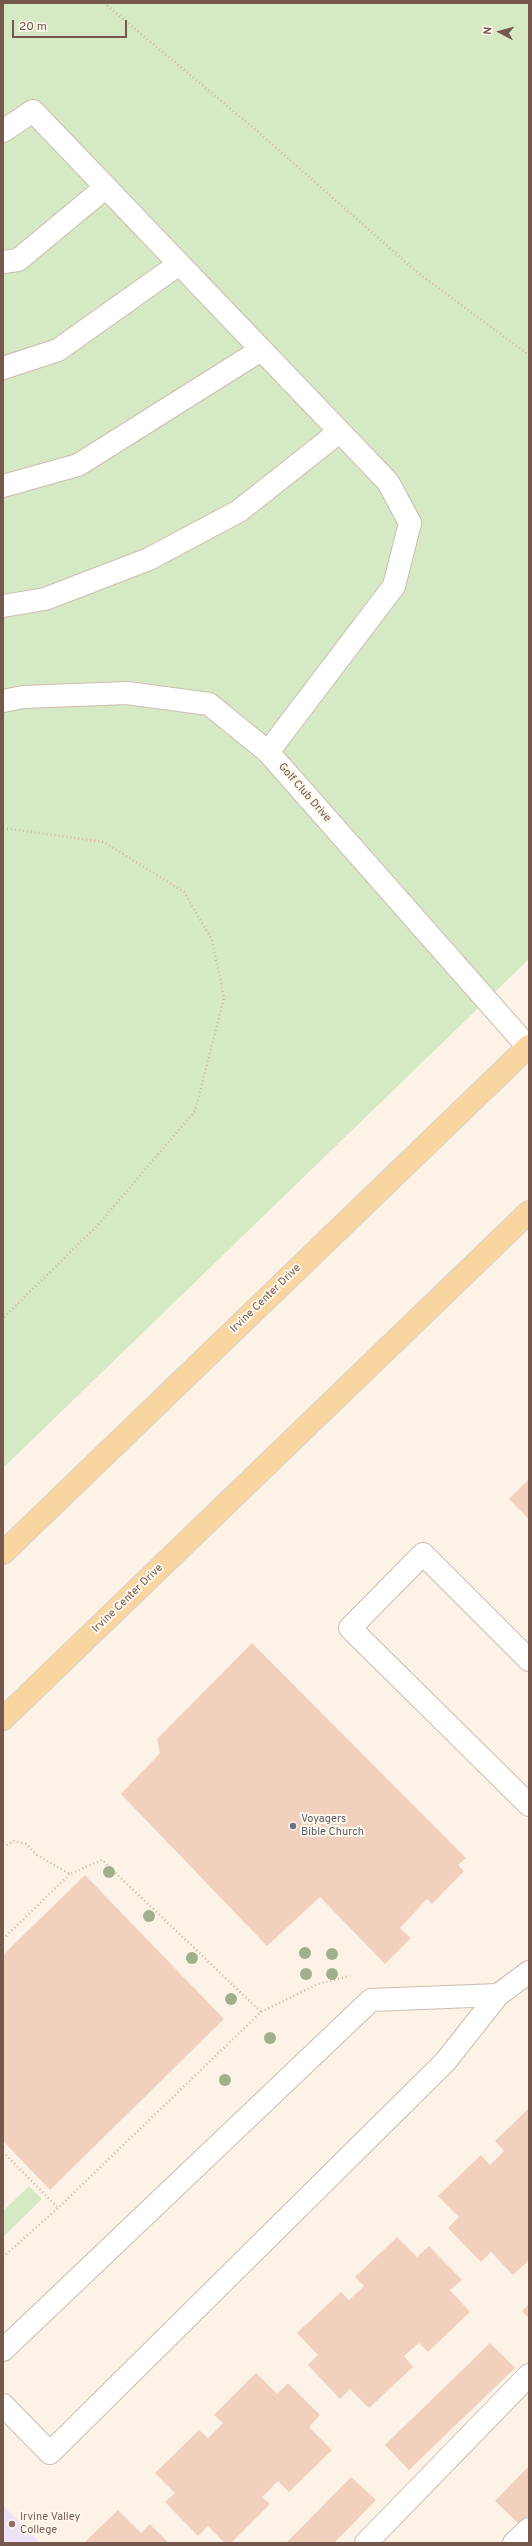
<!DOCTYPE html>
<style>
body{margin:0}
#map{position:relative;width:532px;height:2546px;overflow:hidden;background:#fcf3e6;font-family:Overpass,sans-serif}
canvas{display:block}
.frame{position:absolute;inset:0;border:4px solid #75584b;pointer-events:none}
.north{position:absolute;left:480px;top:12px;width:40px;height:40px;-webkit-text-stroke:3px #fff7ec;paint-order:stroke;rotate:276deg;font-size:11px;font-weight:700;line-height:16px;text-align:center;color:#75584b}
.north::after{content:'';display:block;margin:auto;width:14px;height:18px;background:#75584b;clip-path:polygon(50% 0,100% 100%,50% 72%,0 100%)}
.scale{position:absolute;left:12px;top:20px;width:115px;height:18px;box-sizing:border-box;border:2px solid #75584b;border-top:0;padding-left:5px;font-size:12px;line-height:14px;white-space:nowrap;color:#75584b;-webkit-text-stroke:3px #fff7ec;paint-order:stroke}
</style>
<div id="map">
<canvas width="532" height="2546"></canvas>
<div class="frame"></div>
<div class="north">N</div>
<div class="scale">20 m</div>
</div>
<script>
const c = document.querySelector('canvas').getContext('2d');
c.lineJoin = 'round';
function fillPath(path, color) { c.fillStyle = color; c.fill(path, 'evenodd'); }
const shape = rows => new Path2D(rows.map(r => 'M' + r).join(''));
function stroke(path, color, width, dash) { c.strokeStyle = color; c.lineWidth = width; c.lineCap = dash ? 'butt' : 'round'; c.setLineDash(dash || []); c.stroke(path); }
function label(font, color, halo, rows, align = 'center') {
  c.font = font + ' Overpass,sans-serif'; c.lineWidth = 4; c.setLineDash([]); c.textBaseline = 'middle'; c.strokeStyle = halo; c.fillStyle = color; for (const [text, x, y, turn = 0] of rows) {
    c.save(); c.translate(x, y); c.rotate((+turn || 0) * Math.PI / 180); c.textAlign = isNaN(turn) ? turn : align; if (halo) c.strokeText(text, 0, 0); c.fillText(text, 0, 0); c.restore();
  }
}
const education = shape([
 [3,2505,40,2543,3,2543]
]);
const green = shape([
 [3,3,529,3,529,959,3,1468],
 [29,2186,42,2199,3,2237,3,2211]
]);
const building = shape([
 [529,1479,529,1519,509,1499],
 [252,1643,466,1858,458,1865,464,1871,432,1904,427,1899,400,1928,411,1938,385,1964,320,1897,267,1946,121,1794,160,1753,157,1739],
 [85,1875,224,2019,50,2190,3,2141,3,1955],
 [529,2108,529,2260,513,2275,491,2252,481,2262,448,2228,459,2217,438,2196,481,2155,490,2165,504,2151,495,2141],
 [397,2237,417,2257,429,2246,462,2280,450,2290,470,2312,428,2352,419,2343,404,2356,413,2367,369,2408,350,2389,340,2399,308,2365,318,2355,297,2333,341,2292,349,2300,364,2286,355,2277],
 [529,2304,529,2319,522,2311],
 [490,2343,515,2368,409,2470,385,2445],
 [256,2373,277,2394,288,2383,320,2415,309,2427,332,2450,289,2492,278,2481,262,2497,270,2504,231,2543,225,2543,208,2526,198,2536,165,2502,175,2493,155,2473,199,2430,208,2438,223,2423,214,2415],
 [529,2466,529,2516,520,2525,495,2501],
 [351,2477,376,2500,334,2543,286,2543],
 [118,2510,141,2533,150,2524,169,2543,84,2543]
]);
const path = shape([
 [104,3,250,125,418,273,529,355],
 [3,828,104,842,184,892,212,940,224,998,195,1111,97,1226,3,1318],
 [3,1847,14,1841,26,1844,37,1855,70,1874,102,1860,261,2012],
 [3,1939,70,1874],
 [3,2152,58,2208],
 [3,2257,58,2208,261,2012,318,1984,350,1976]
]);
const service = shape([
 [3,131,33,111,388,482,410,523,394,586,268,752],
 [3,262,18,260,106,187],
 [3,368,58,350,179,264],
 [3,486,78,465,261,350],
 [3,606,45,599,149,559,239,511,339,432],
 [529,1660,423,1554,350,1628,529,1805],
 [3,2350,371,2000,498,1995],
 [3,2405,50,2453,445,2062,498,1995,529,1972],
 [366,2543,529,2375],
 [514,2543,529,2529]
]);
const minor = shape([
 [3,701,23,697,127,693,209,704,268,752,528,1047]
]);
const primary = shape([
 [3,1553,529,1046],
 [3,1719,529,1212]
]);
const trees = [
 [109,1872],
 [149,1916],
 [305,1953],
 [332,1954],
 [192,1958],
 [306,1974],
 [332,1974],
 [231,1999],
 [270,2038],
 [225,2080]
];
const markers = [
 [293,1826,4,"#6b7280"],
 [12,2524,4,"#8d6e63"]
];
const streetNames = [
 ["Golf Club Drive",304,793,49],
 ["Irvine Center Drive",266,1299,-44],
 ["Irvine Center Drive",128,1599,-44]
];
const worshipNames = [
 ["Voyagers",301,1820],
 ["Bible Church",301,1833]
];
const educationNames = [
 ["Irvine Valley",20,2518],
 ["College",20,2531]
];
fillPath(education, '#f0e3f8');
fillPath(green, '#d5e9c5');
fillPath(building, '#f1d0be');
stroke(service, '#cfbcaf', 24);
stroke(minor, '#cfbcaf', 24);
stroke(primary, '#d8d0cd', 24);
stroke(path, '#d6b4a1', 2.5, [1, 3]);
stroke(service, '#fff', 22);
stroke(minor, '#fff', 22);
stroke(primary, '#f9d5a0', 22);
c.fillStyle = '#a0b08c';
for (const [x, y] of trees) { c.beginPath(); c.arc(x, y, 6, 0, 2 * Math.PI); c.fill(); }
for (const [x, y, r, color] of markers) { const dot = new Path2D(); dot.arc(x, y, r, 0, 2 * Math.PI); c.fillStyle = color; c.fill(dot); stroke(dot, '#fff7ec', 1.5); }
label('11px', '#75584b', '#fff7ec', streetNames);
label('11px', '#5b616d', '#fff7ec', worshipNames, 'left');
label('11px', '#785e54', '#fff7ec', educationNames, 'left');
</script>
